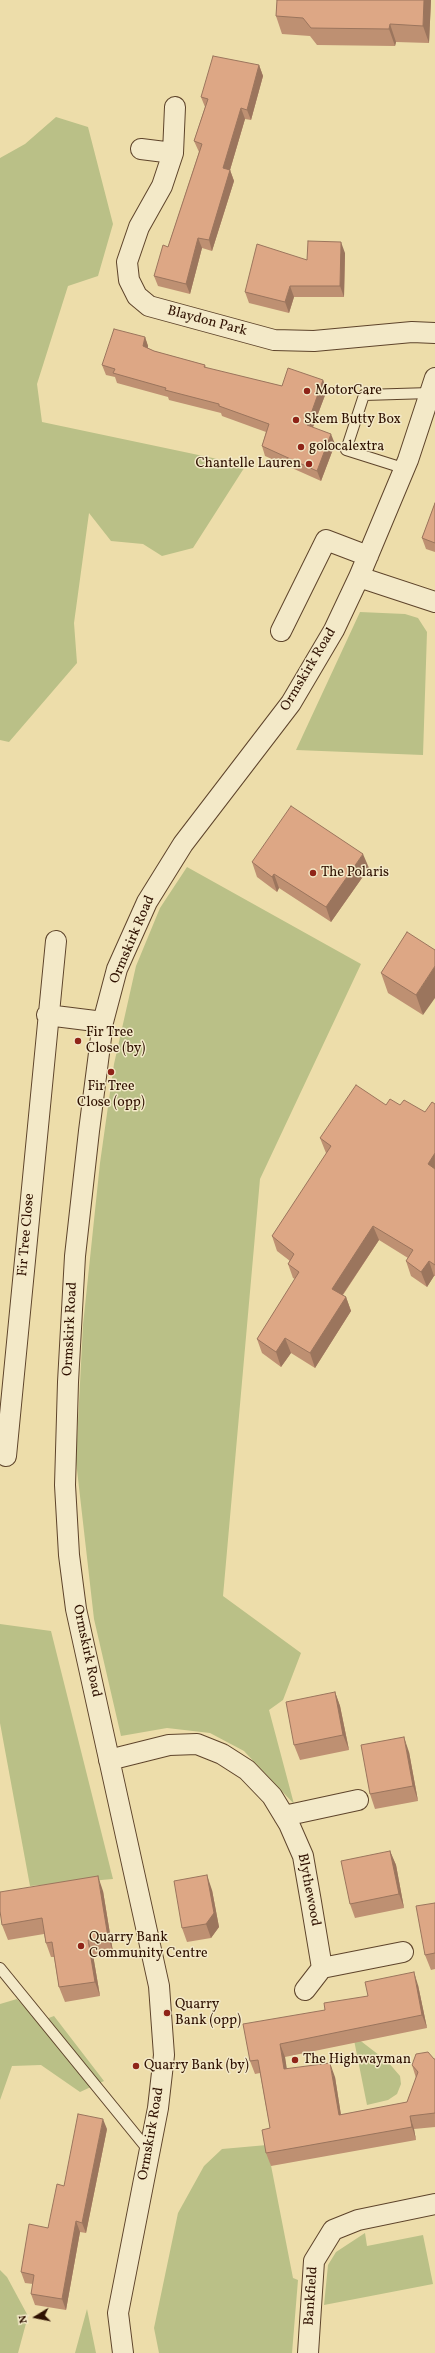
<!DOCTYPE html>
<style>
body{margin:0}
#map{position:relative;width:435px;height:2353px;overflow:hidden;background:#edddaa;font-family:Vollkorn,serif}
canvas{display:block}
.north{position:absolute;left:16px;top:2297px;width:40px;height:40px;-webkit-text-stroke:3px #f3e9c8;paint-order:stroke;rotate:260deg;font-size:11px;font-weight:700;line-height:16px;text-align:center;color:#2f1101}
.north::after{content:'';display:block;margin:auto;width:14px;height:18px;background:#2f1101;clip-path:polygon(50% 0,100% 100%,50% 72%,0 100%)}
</style>
<div id="map">
<canvas width="435" height="2353"></canvas>
<div class="north">N</div>
</div>
<script>
const c = document.querySelector('canvas').getContext('2d');
c.lineJoin = 'round';
function fillPath(path, color) { c.fillStyle = color; c.fill(path, 'evenodd'); }
const shape = rows => new Path2D(rows.map(r => 'M' + r).join(''));
function stroke(path, color, width, dash) { c.strokeStyle = color; c.lineWidth = width; c.lineCap = dash ? 'butt' : 'round'; c.setLineDash(dash || []); c.stroke(path); }
function label(font, color, halo, rows, align = 'center') {
  c.font = font + ' Vollkorn,serif'; c.lineWidth = 3; c.setLineDash([]); c.textBaseline = 'middle'; c.strokeStyle = halo; c.fillStyle = color; for (const [text, x, y, turn = 0] of rows) {
    c.save(); c.translate(x, y); c.rotate((+turn || 0) * Math.PI / 180); c.textAlign = isNaN(turn) ? turn : align; if (halo) c.strokeText(text, 0, 0); c.fillText(text, 0, 0); c.restore();
  }
}
const green = shape([
 [56,117,88,127,113,224,98,276,68,286,37,384,42,422,246,465,193,548,162,556,143,544,111,541,89,513,74,623,77,663,9,742,0,740,0,158,25,144],
 [360,612,405,614,418,618,427,632,423,755,296,750],
 [187,867,361,964,260,1179,223,1596,301,1653,283,1700,269,1710,294,1804,244,1751,210,1733,167,1728,121,1736,94,1619,76,1461,83,1325,100,1163,114,1064,136,966,160,908],
 [0,1624,51,1631,113,1879,30,1886,0,1723],
 [17,1999,38,2022,54,2016,104,2081,80,2092,41,2065,12,2066,0,2100,0,2004],
 [353,2035,388,2062,400,2076,401,2084,397,2094,388,2100,367,2105],
 [267,2145,293,2278,298,2280,292,2353,159,2353,154,2328,178,2213,204,2166,222,2149],
 [365,2233,367,2246,423,2235,433,2284,324,2305,328,2265,336,2252],
 [0,2270,7,2277,28,2316,18,2353,0,2353],
 [87,2309,96,2353,75,2353]
]);
const service = shape([
 [403,468,346,450,364,395,430,393],
 [0,1968,149,2151]
]);
const minor = shape([
 [175,107,173,153,162,186,139,227,127,262,129,280,137,296,149,306,274,340,314,341,412,332,435,333],
 [141,149,173,153],
 [359,577,435,602],
 [281,631,326,540,368,556],
 [47,1015,103,1022],
 [6,1456,56,941],
 [109,1760,169,1745,197,1744,222,1754,247,1770,272,1796,289,1824,303,1856,311,1902,322,1968,305,1990],
 [284,1816,358,1800],
 [322,1968,403,1952],
 [123,2353,118,2313,158,2108,164,2055,159,1986,76,1609,69,1555,65,1485,68,1382,75,1256,89,1131,103,1022,117,969,147,902,183,844,291,703,334,630,359,577,408,460,435,378],
 [308,2353,314,2261,333,2230,358,2220,435,2204]
]);
const wall = shape([
 [277,0,431,0,429,43,396,42,395,46,317,45,310,36,282,34,276,16],
 [259,65,263,76,251,120,245,119,230,170,234,181,212,251,202,248,190,294,158,286,154,276,168,247,199,152,194,141,205,107,201,97],
 [345,253,344,297,294,297,289,313,249,303,245,292,307,260],
 [145,337,148,346,148,348,154,351,205,365,206,368,282,386,323,380,327,390,313,427,335,444,321,481,265,456,262,446,266,432,222,416,221,413,169,400,168,397,117,383,115,377,106,375,102,365],
 [435,503,435,552,426,549,422,538],
 [252,862,369,868,331,922,279,888,277,892,257,877],
 [407,932,423,1015,388,993,381,973],
 [435,1104,435,1276,434,1276,427,1287,411,1276,406,1261,408,1258,379,1240,343,1295,346,1297,351,1311,315,1368,291,1353,281,1367,262,1353,257,1339,295,1279,293,1278,288,1264,290,1261,277,1251,272,1236,327,1153,326,1153,320,1138,386,1105,400,1105,425,1112],
 [335,1692,340,1706,349,1750,300,1760,294,1745],
 [409,1752,418,1801,375,1809,370,1794],
 [390,1851,396,1865,404,1908,355,1918,350,1904],
 [212,1890,219,1927,211,1938,187,1942,182,1928],
 [103,1891,113,1952,93,1955,100,1996,65,2002,59,1987,54,1957,51,1957,46,1943,44,1934,8,1940,2,1925],
 [435,1903,435,1969,431,1970,425,1955],
 [418,1985,427,2028,285,2057,286,2068,335,2077,341,2115,407,2102,416,2078,412,2065,435,2059,435,2127,414,2129,416,2140,271,2166,266,2153,270,2128,260,2073,255,2074,250,2061,325,2010,368,1996],
 [107,2129,86,2233,80,2232,66,2310,35,2305,31,2294,33,2284,25,2283,21,2272,48,2228,64,2186]
]);
const shadedWall = shape([
 [424,0,431,0,429,43,423,26],
 [390,24,396,42,395,46,389,29],
 [259,65,263,76,251,120,247,110],
 [241,108,245,119,230,170,234,181,212,251,209,240,223,168],
 [198,238,202,248,190,294,186,284],
 [341,242,345,253,344,297,340,286],
 [290,286,294,297,289,313,285,302],
 [145,337,148,346,146,356,143,346],
 [323,380,327,390,310,435,307,425],
 [331,434,335,444,321,481,317,471],
 [363,854,369,868,331,922,326,907],
 [274,874,279,888,277,892,272,877],
 [435,966,435,998,423,1015,416,995],
 [435,1153,435,1176,428,1164],
 [373,1226,379,1240,337,1303,332,1289],
 [429,1261,434,1276,427,1287,421,1272],
 [346,1297,351,1311,315,1368,310,1353],
 [285,1338,291,1353,281,1367,276,1352],
 [335,1692,340,1706,349,1750,343,1735],
 [404,1737,409,1752,418,1801,413,1786],
 [390,1851,396,1865,404,1908,399,1894],
 [207,1875,212,1890,219,1927,211,1938,206,1924],
 [98,1876,103,1891,113,1952,108,1937],
 [88,1940,93,1955,100,1996,95,1982],
 [414,1972,418,1985,427,2028,422,2015],
 [280,2044,285,2057,289,2082,284,2069],
 [330,2063,335,2077,343,2128,339,2115],
 [410,2116,414,2129,416,2140,412,2127],
 [103,2119,107,2129,86,2233,82,2223],
 [76,2221,80,2232,66,2310,62,2299]
]);
const building = shape([
 [277,0,424,0,423,26,390,24,389,29,311,28,303,18,276,16,277,0],
 [213,56,259,65,247,110,241,108,223,168,230,170,209,240,198,238,186,284,154,276,163,245,168,247,202,144,194,141,208,99,201,97,213,56],
 [308,241,341,242,340,286,290,286,285,302,245,292,257,244,307,260,308,241],
 [114,329,145,337,143,346,154,351,205,365,204,367,282,386,288,368,323,380,307,425,331,434,317,471,262,446,269,424,219,406,219,404,165,390,166,388,113,373,115,369,102,365,114,329],
 [435,503,435,543,422,538,435,503],
 [291,806,363,854,326,907,274,874,272,877,252,862,291,806],
 [407,932,435,950,435,966,416,995,381,973,407,932],
 [356,1085,386,1105,390,1099,400,1105,404,1100,425,1112,432,1102,435,1104,435,1153,428,1164,435,1169,435,1265,429,1261,421,1272,406,1261,413,1250,373,1226,332,1289,346,1297,310,1353,285,1338,276,1352,257,1339,299,1272,288,1264,294,1254,272,1236,331,1146,320,1138,356,1085],
 [335,1692,343,1735,294,1745,286,1702,335,1692],
 [404,1737,413,1786,370,1794,361,1745,404,1737],
 [390,1851,399,1894,350,1904,341,1861,390,1851],
 [207,1875,214,1913,206,1924,182,1928,174,1881,207,1875],
 [98,1876,108,1937,88,1940,95,1982,59,1987,52,1942,46,1943,42,1918,2,1925,0,1911,0,1892,98,1876],
 [435,1903,435,1953,425,1955,416,1906,435,1903],
 [414,1972,422,2015,280,2044,284,2069,330,2063,339,2115,407,2102,418,2072,412,2065,416,2054,428,2052,434,2059,435,2059,435,2113,410,2116,412,2127,266,2153,262,2130,270,2128,258,2060,250,2061,243,2024,325,2010,324,2003,368,1996,365,1982,414,1972],
 [78,2114,103,2119,82,2223,76,2221,62,2299,31,2294,34,2275,21,2272,29,2224,48,2228,57,2184,64,2186,78,2114]
]);
const markers = [
 [307,391,4,"#8f2418"],
 [296,420,4,"#8f2418"],
 [301,447,4,"#8f2418"],
 [309,464,4,"#8f2418"],
 [313,873,4,"#8f2418"],
 [78,1041,4,"#8f2418"],
 [111,1072,4,"#8f2418"],
 [81,1946,4,"#8f2418"],
 [167,2013,4,"#8f2418"],
 [295,2060,4,"#8f2418"],
 [136,2066,4,"#8f2418"]
];
const streetNames = [
 ["Blaydon Park",207,322,15],
 ["Ormskirk Road",309,670,-59],
 ["Ormskirk Road",133,940,-67],
 ["Fir Tree Close",27,1235,-85],
 ["Ormskirk Road",71,1329,-87],
 ["Ormskirk Road",86,1651,78],
 ["Blythewood",308,1890,79],
 ["Ormskirk Road",152,2134,-80],
 ["Bankfield",312,2296,-86]
];
const poiNames = [
 ["MotorCare",315,391],
 ["Skem Butty Box",304,420],
 ["golocalextra",309,447],
 ["Chantelle Lauren",301,464,"right"],
 ["The Polaris",321,873],
 ["Fir Tree",86,1033],
 ["Close (by)",86,1049],
 ["Fir Tree",111,1087,"center"],
 ["Close (opp)",111,1103,"center"],
 ["Quarry Bank",89,1938],
 ["Community Centre",89,1954],
 ["Quarry",175,2005],
 ["Bank (opp)",175,2021],
 ["The Highwayman",303,2060],
 ["Quarry Bank (by)",144,2066]
];
fillPath(green, '#bac087');
stroke(service, '#5e442b', 12);
stroke(minor, '#5e442b', 22);
stroke(service, '#f3e9c8', 10);
stroke(minor, '#f3e9c8', 20);
fillPath(wall, '#be9072');
fillPath(shadedWall, '#9b755d');
fillPath(building, '#dda785');
stroke(building, '#9b755d', 1);
for (const [x, y, r, color] of markers) { const dot = new Path2D(); dot.arc(x, y, r, 0, 2 * Math.PI); c.fillStyle = color; c.fill(dot); stroke(dot, '#f3e9c8', 1.5); }
label('14px', '#2f1101', '#f3e9c8', streetNames);
label('14px', '#2f1101', '#f3e9c8', poiNames, 'left');
</script>
